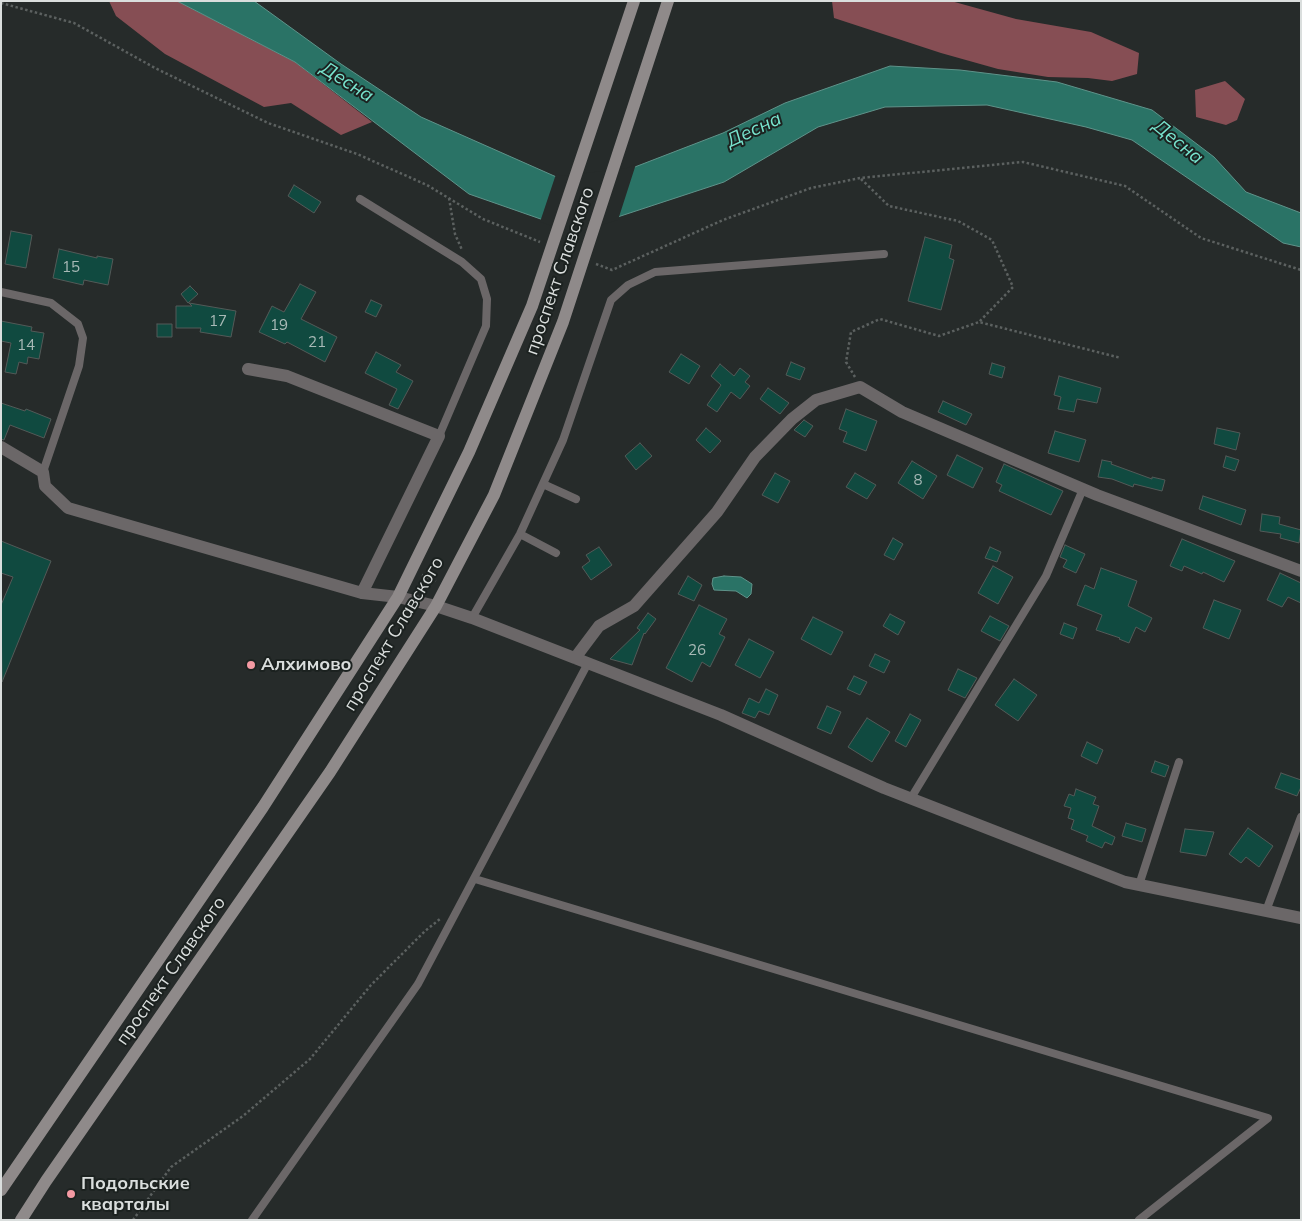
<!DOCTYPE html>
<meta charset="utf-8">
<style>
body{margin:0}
#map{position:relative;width:1302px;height:1221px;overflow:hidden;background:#262b2a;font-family:Mulish,sans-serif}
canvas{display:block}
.frame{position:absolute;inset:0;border:2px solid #dadedd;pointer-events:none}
</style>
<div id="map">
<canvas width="1302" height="1221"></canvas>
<div class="frame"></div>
</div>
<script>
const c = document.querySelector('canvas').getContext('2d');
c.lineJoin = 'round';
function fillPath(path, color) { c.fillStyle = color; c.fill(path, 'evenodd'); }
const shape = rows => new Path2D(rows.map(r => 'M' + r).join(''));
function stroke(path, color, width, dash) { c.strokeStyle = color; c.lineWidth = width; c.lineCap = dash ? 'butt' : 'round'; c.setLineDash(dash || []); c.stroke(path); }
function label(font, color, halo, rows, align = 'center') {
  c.font = font + ' Mulish,sans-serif'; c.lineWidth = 4; c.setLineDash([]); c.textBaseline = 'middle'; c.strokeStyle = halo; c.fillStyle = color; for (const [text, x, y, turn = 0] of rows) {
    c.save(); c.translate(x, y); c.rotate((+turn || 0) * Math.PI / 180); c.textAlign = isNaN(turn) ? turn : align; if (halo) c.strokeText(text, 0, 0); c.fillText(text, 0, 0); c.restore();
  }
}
const forest = shape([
 [109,1,177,1,295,62,372,122,341,135,291,103,264,107,165,54,116,16],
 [832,1,951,1,1016,19,1091,32,1139,53,1137,74,1112,81,1088,78,1048,77,998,69,941,53,834,18],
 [1225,81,1245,99,1237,120,1226,125,1196,117,1195,90]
]);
const water = shape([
 [177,1,254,1,341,64,421,117,561,179,627,170,723,133,785,103,890,66,960,70,1057,82,1152,110,1214,157,1246,192,1301,213,1301,247,1283,243,1132,140,1086,127,987,105,885,107,818,127,724,182,575,231,469,194,295,62,177,1],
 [724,576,741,577,752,584,751,594,747,598,736,591,714,590,712,584,713,578,724,576]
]);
const pier = shape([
 [636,164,618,220,575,233,540,222,556,174,562,176,627,168]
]);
const building = shape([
 [294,185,321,202,314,213,288,196,294,185],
 [11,231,32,235,26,268,5,264,11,231],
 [925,237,952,245,949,258,954,260,941,310,908,301,925,237],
 [59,249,97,258,97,256,113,259,108,285,84,280,83,285,53,278,59,249],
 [300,284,316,292,301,319,337,337,325,362,287,342,285,344,259,332,272,306,284,312,300,284],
 [190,286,198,294,188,303,181,294,190,286],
 [371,300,382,305,376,317,365,312,371,300],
 [189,303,236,311,231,337,200,332,201,328,176,328,176,306,192,306,189,303],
 [1,321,32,327,31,331,44,333,39,359,28,357,27,364,19,362,16,374,5,372,11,343,1,341,1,321],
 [157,324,172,324,172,337,157,337,157,324],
 [376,352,401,365,396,372,413,381,398,409,389,405,397,389,365,373,376,352],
 [681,354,700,366,689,384,669,372,681,354],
 [791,362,805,368,800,380,786,375,791,362],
 [992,363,1005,367,1002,378,989,374,992,363],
 [720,364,734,376,740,368,750,376,745,382,750,386,740,399,731,392,717,412,707,405,721,385,711,376,720,364],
 [1059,376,1101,388,1097,403,1077,399,1074,412,1058,409,1061,397,1054,395,1059,376],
 [768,388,789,403,780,414,760,399,768,388],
 [943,401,972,414,966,425,938,412,943,401],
 [1,403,25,411,26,409,51,419,44,438,10,425,4,440,1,439,1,403],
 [846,409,877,421,866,451,843,442,847,432,839,429,846,409],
 [804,420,813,426,805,437,794,430,804,420],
 [706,428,721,441,710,453,696,440,706,428],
 [1217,428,1240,433,1236,450,1214,444,1217,428],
 [1055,431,1086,440,1079,462,1048,453,1055,431],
 [640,443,652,456,636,470,625,456,640,443],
 [957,455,983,468,973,488,947,475,957,455],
 [1226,456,1239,460,1235,471,1223,467,1226,456],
 [1102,460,1112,462,1111,464,1152,479,1152,477,1165,480,1162,491,1134,484,1133,487,1112,479,1098,477,1102,460],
 [912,461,937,476,923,499,898,483,912,461],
 [1004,464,1063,491,1051,515,999,491,1002,485,996,482,1004,464],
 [775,473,790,481,778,503,762,495,775,473],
 [855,473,876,485,867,499,846,487,855,473],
 [1203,496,1246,510,1241,525,1199,509,1203,496],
 [1262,514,1280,517,1279,524,1301,530,1299,543,1280,538,1281,534,1260,531,1262,514],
 [893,538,903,544,894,560,884,555,893,538],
 [1182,539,1235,561,1224,582,1203,572,1202,574,1184,566,1182,571,1170,566,1182,539],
 [1,541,51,561,2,682,1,605,13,577,1,573,1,541],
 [1065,545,1085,554,1076,573,1063,567,1067,560,1060,557,1065,545],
 [599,547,612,565,591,580,582,567,590,561,586,555,599,547],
 [990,547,1001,552,997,562,985,558,990,547],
 [993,566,1013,577,998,604,978,593,993,566],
 [1101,568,1137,581,1128,606,1152,618,1145,632,1136,627,1129,643,1119,639,1120,638,1096,630,1102,615,1077,605,1085,585,1094,589,1101,568],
 [1280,573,1301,583,1301,603,1288,597,1282,607,1267,600,1280,573],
 [688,576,702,585,694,601,678,594,688,576],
 [1214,600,1241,610,1229,639,1203,628,1214,600],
 [699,605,727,619,719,634,725,637,710,667,702,662,692,682,666,668,699,605],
 [648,613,656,619,645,634,644,633,632,665,610,659,640,630,637,628,648,613],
 [890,614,905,622,898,635,883,626,890,614],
 [990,616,1009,626,1000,641,981,631,990,616],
 [813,617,843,632,831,655,801,639,813,617],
 [1064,623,1077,628,1073,639,1060,634,1064,623],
 [749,639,774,652,760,678,735,665,749,639],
 [875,654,890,661,884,673,869,666,875,654],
 [958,669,977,678,965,698,948,690,958,669],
 [854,676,867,682,860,695,847,689,854,676],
 [1014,679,1037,695,1018,721,995,705,1014,679],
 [766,689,778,695,769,715,759,711,755,718,742,713,749,698,759,703,766,689],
 [827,706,841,712,831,734,817,728,827,706],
 [910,714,921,720,906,747,895,741,910,714],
 [867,718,890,732,872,762,848,747,867,718],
 [1087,742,1103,750,1097,764,1081,756,1087,742],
 [1155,761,1169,766,1165,777,1151,772,1155,761],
 [1281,773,1301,780,1301,787,1297,796,1275,788,1281,773],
 [1076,789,1096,797,1093,804,1099,806,1092,826,1115,837,1112,845,1105,842,1102,848,1086,841,1088,836,1071,829,1074,820,1068,818,1071,808,1064,806,1069,794,1074,796,1076,789],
 [1126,823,1146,829,1142,842,1122,836,1126,823],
 [1248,828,1273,846,1259,867,1246,857,1241,863,1229,854,1248,828],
 [1185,829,1214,832,1206,856,1180,852,1185,829]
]);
const path = shape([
 [1,3,74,23,155,68,268,123,357,154,427,185,483,219,540,242],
 [861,179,889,206,958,221,992,240,1013,287,979,322],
 [449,198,455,234,462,250],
 [596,264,612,270,723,220,811,188,860,178,1023,162,1125,186,1201,238,1301,270],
 [855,377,846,362,851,332,880,319,939,336,979,322,1121,358],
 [422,575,436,581],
 [133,1220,171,1167,243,1116,310,1059,371,985,425,931,440,919]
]);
const lane = shape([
 [360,199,462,262,481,279,487,299,486,326,439,436],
 [1,292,51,303,78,324,83,338,79,366,43,472],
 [543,484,576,499],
 [520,534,556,553],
 [472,618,520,534,563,440,611,300,628,285,655,272,884,254],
 [911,798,1046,576,1083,489],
 [475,879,1268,1118,1139,1220],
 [1139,885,1179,762],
 [1266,911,1301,817],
 [252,1220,418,984,588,663]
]);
const street = shape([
 [248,369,287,376,439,436,362,593],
 [1,447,43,472,45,486,68,508,362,593,398,597,436,606,472,618,721,715,884,788,1125,882,1301,918],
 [575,658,599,626,634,606,717,512,755,457,792,419,816,400,860,387,902,412,1097,495,1301,571]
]);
const secondary = shape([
 [1,1190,263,807,398,597,469,452,532,306,634,1],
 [21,1220,46,1181,330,772,436,606,494,495,563,322,668,1]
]);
const markers = [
 [251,665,5,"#f49aa3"],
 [71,1194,5,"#f49aa3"]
];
const numberNames = [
 ["15",71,267],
 ["17",218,321],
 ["19",279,325],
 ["21",317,342],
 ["14",26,345],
 ["8",918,480],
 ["26",697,650]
];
const streetNames = [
 ["проспект Славского",560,271,-71],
 ["проспект Славского",394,634,-59],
 ["проспект Славского",171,971,-55]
];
const poiNames = [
 ["Алхимово",261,665],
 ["Подольские",81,1184],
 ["кварталы",81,1205]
];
const waterNames = [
 ["Десна",347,82,32],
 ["Десна",754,130,-25],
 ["Десна",1178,142,39]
];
fillPath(forest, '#864e54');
fillPath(water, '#2a7366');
stroke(water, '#5f938a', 1);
fillPath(pier, '#262b2a');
fillPath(building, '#104a40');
stroke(building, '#535a58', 1);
stroke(path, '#5c6160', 2.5, [2.5, 2.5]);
stroke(lane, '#6b6768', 8);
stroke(street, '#6b6768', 12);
stroke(secondary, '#8f8a8a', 12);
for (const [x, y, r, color] of markers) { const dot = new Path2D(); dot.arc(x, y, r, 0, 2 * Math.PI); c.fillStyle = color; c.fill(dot); stroke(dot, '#1c2220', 2); }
label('15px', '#a8b9b6', null, numberNames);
label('18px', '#dadedd', '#1c2220', streetNames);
label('bold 18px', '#dadedd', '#1c2220', poiNames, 'left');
label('italic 19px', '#78e4ce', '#1c2220', waterNames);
</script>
